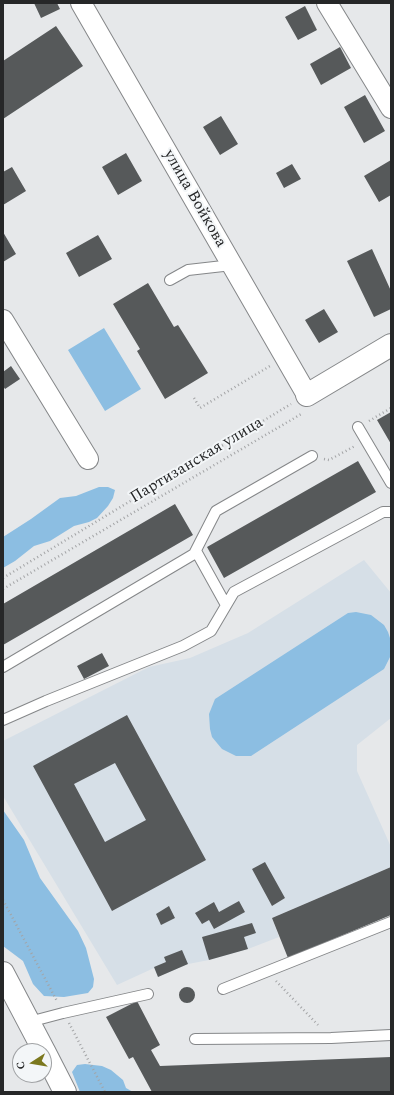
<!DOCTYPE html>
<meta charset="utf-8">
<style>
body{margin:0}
#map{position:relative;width:394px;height:1095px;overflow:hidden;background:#e6e8ea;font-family:Spectral,serif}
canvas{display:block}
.frame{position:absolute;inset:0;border:4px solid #262728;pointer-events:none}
.north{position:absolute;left:12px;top:1043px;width:40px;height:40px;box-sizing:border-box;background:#f3f6f8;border:1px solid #a1a3a5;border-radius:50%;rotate:258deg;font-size:11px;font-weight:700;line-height:16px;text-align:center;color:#262728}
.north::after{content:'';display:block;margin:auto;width:14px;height:18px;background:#7b781e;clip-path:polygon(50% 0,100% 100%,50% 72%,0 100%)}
</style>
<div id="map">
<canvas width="394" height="1095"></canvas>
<div class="frame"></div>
<div class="north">С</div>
</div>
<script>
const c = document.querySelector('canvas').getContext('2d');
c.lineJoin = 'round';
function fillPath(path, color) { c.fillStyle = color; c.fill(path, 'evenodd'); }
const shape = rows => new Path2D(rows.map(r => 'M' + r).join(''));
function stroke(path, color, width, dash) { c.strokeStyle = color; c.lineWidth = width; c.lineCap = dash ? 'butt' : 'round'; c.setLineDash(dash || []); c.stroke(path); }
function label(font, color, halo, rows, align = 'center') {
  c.font = font + ' Spectral,serif'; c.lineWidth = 4; c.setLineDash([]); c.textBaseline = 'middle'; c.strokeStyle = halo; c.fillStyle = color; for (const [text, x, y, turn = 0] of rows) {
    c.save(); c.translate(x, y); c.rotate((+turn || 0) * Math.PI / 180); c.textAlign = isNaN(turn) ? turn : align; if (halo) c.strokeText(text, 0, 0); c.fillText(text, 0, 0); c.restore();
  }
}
const built = shape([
 [364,560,391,593,391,718,357,745,357,771,391,847,391,867,272,918,279,937,248,949,209,960,188,964,158,977,154,968,117,985,3,796,3,741,149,667,190,658,248,633]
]);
const green = shape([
 [104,328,141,389,105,411,68,350],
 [99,487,108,487,115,490,113,498,108,506,97,518,89,522,74,526,50,541,34,546,15,561,3,568,3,537,31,519,60,498,76,496],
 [356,612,371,615,384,625,388,632,391,641,391,655,384,669,251,756,236,756,222,749,212,737,210,729,209,714,215,699,348,613],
 [3,810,24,840,40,878,78,931,86,948,94,979,93,987,88,993,64,997,44,996,33,984,23,961,3,946],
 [85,1064,102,1066,111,1070,123,1080,126,1088,133,1092,80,1092,72,1072,77,1065]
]);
const building = shape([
 [34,3,57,3,60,9,41,18],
 [305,6,317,30,298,40,285,17],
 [56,26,83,66,3,119,3,61],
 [340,47,351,68,321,85,310,64],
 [365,95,385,131,364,143,344,107],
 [221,116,238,144,220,155,203,127],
 [126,153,142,181,118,195,102,167],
 [391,160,391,195,379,202,364,176],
 [292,164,301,179,284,188,276,173],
 [12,167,26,191,3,205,3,172],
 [3,232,16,254,3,262],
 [98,235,112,259,79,277,66,253],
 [372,249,391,291,391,309,374,317,347,261],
 [148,283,174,327,178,325,208,373,165,399,137,351,140,349,113,304],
 [324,309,338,332,319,343,305,320],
 [11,366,20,379,5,389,3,386,3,372],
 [391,412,391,444,377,420],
 [358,461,376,492,224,578,207,547],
 [175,504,193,535,3,645,3,604],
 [102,653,109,666,84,679,77,666],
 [127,715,206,860,112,911,33,766],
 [115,763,146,820,105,842,74,784],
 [265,862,285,898,272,906,252,869],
 [391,867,391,915,288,958,272,918],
 [239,901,245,912,214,929,209,920,202,924,195,913,214,902,219,912],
 [169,906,175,918,161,925,156,914],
 [252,923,256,933,244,937,248,949,209,960,202,937],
 [182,950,188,964,158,977,154,967,166,962,164,957],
 '179 995a8 8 0 1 1 16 0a8 8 0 1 1-16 0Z',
 [137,1001,160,1045,151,1050,160,1066,391,1057,391,1091,361,1092,152,1092,133,1057,129,1059,106,1017]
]);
const path = shape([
 [194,398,200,408,270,366],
 [369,421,391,408],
 [324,459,329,460,355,446],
 [3,578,291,404],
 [3,589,303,413],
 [3,900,57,1001],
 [276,981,318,1025],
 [69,1023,105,1092]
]);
const lane = shape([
 [170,280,188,270,232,265],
 [358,427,391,483],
 [196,551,226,605],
 [3,667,194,554,216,511,312,456],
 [3,720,46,701,183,646,211,631,234,592,383,512,391,512],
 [223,989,391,922],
 [29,1022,63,1013,148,994],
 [195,1039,331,1038,391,1035]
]);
const street = shape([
 [81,3,307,395],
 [327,3,391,108],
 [3,320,88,459]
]);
const secondary = shape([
 [307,395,391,345],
 [3,973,44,1051],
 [44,1051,65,1092]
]);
const streetNames = [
 ["улица Войкова",194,199,60],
 ["Партизанская улица",197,461,-31]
];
fillPath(built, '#d6dfe7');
fillPath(green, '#8cbee2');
fillPath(building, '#56595a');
stroke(lane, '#858789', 12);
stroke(street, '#858789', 22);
stroke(secondary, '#858789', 24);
stroke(path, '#a3a4a6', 2.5, [1, 3]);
stroke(lane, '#fff', 10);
stroke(street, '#fff', 20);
stroke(secondary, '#fff', 22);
label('16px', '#262728', '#f3f6f8', streetNames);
</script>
